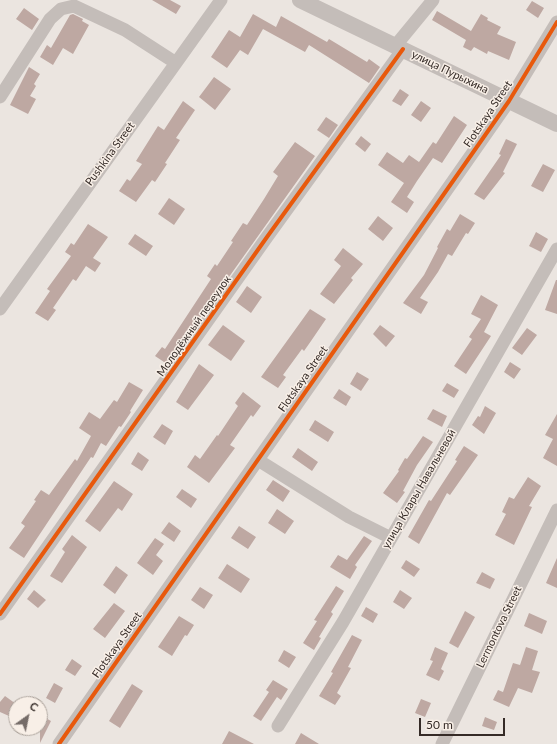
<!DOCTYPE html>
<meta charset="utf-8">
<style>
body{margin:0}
#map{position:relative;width:557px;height:744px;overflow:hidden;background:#ebe5e0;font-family:Lato,sans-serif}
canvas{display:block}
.north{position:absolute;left:8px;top:696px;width:40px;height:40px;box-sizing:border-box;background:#f8efe7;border:1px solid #aaa19a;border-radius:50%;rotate:33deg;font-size:11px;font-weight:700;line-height:16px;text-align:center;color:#352b27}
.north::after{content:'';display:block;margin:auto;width:14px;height:18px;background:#756c68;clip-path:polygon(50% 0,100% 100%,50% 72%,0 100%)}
.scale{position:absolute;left:419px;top:718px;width:86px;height:18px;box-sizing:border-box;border:2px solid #352b27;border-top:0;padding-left:5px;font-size:12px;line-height:14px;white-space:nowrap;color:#352b27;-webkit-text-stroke:3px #f8efe7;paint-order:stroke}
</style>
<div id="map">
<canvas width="557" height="744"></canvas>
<div class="north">С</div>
<div class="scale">50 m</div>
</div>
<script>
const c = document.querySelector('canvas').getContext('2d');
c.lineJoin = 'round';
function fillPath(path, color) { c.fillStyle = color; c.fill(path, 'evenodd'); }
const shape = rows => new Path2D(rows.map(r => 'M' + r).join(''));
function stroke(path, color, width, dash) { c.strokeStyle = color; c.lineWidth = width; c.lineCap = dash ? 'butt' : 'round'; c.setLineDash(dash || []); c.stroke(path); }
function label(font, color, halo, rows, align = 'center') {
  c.font = font + ' Lato,sans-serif'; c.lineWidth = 3; c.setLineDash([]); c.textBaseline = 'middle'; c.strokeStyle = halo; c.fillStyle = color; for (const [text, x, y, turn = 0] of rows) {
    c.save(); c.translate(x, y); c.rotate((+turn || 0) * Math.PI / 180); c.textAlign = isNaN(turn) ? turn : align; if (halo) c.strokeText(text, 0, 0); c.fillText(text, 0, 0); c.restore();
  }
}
const building = shape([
 [152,0,170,0,181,6,176,14],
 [532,1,544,8,538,18,526,10],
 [24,8,39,19,32,30,16,19],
 [437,11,471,31,481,14,488,18,487,20,501,27,497,34,516,42,509,60,488,51,487,54,474,47,471,51,463,47,466,40,432,20],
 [73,14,83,19,82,21,89,25,73,54,63,48,53,65,40,57,47,45,51,48,70,15],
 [253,14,276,27,281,16,327,42,329,39,367,62,369,59,380,67,369,83,309,45,305,52,263,29,248,55,240,50,227,68,211,57,229,30,240,37],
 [29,67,40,74,34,84,36,86,30,96,36,99,28,114,10,105],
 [214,77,231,89,215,110,199,97],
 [400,89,409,95,401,106,392,101],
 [183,101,195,110,176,138,180,140,165,163,167,164,155,182,152,180,136,202,119,191,127,179,130,181,142,164,136,161,158,126,164,130],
 [421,101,431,108,421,122,411,115],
 [454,116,467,125,442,163,433,158,417,181,407,197,414,202,407,213,391,202,404,183,378,165,387,152,403,163,409,155,419,162,433,142,436,144],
 [326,117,338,125,329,138,317,130],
 [361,136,371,144,365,152,355,144],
 [506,139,517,144,503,172,505,173,484,200,474,194,501,155,499,154],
 [295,142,315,156,167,364,155,356,162,347,165,349,211,279,207,276,215,264,217,266,233,242,231,241,243,223,247,225,264,199,278,176,273,172],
 [543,164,555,170,543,192,531,186],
 [169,198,185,209,174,225,158,214],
 [460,214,475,223,468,234,466,233,452,256,448,254,438,272,420,298,428,302,421,314,403,303,424,275,438,248,437,247,447,229,450,231],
 [378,216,393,228,383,241,368,229],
 [88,224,108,237,93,258,101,263,95,272,86,266,76,281,73,279,53,308,56,310,48,321,35,313,50,291,47,289,71,256,65,252,71,243,74,245],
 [536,232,548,239,541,252,529,246],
 [135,234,153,246,146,256,128,244],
 [343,248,363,264,351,278,353,280,334,304,320,294,341,266,334,260],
 [556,280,557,280,557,314,545,310],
 [247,286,262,297,251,313,236,302],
 [481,295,498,305,484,332,491,336,466,374,454,366,472,339,469,337,481,319,471,314],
 [310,309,326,319,311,341,304,351,302,349,283,375,286,377,278,388,261,377],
 [223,325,245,341,231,361,208,345],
 [380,325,395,336,386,347,373,334],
 [527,328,537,335,522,355,512,348],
 [510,362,521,369,514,379,504,372],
 [199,364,214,375,188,410,176,402],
 [357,372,369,379,361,391,350,384],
 [129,382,143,390,130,411,131,412,121,427,119,426,106,446,101,443,93,458,91,457,24,558,9,548,25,526,21,523,36,501,34,500,41,490,49,495,75,459,77,461,91,436,79,428,89,412,100,419,114,400,117,402],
 [447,383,459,390,454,398,442,391],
 [339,389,351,397,346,406,333,398],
 [243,392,261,406,253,417,251,415,230,445,235,448,209,483,187,467,195,455,200,459,217,435,218,436,238,406,235,403],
 [485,406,496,413,484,434,472,425,478,416,480,417],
 [433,409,447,416,442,427,427,419],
 [557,414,557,466,543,458,553,439,545,435],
 [315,420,334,432,328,442,309,430],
 [162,424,173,431,165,445,153,437],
 [423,436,433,442,417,465,403,491,405,492,397,503,383,493,399,471,398,470,405,458,407,459],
 [464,446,478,455,450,495,447,493,419,544,408,537,429,500,431,501,457,461,455,460],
 [298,448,318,462,312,471,292,457],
 [138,452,149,460,142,471,131,464],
 [528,477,541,486,529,506,532,507,514,545,495,535,506,514,502,512,509,497,514,499],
 [273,480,290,491,283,502,266,490],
 [114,481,133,494,122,511,118,508,100,532,85,521],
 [182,489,197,499,191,508,176,497],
 [277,509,294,521,285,534,268,523],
 [169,522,181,531,174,542,161,533],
 [239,526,256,537,248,549,231,538],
 [72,535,87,547,62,583,50,576,65,552,62,549],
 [364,536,372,541,355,565,357,567,350,579,330,567,338,555,347,560],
 [155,538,164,544,156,555,163,561,153,575,137,563],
 [557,558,557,588,546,583],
 [406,560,420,569,414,577,401,568],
 [227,564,250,579,241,593,218,578],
 [116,566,128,575,115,594,103,585],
 [482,572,495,579,490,589,476,583],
 [336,586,344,591,331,612,333,614,319,637,321,638,314,650,303,643,317,621,314,620],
 [200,587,213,595,204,609,191,600],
 [34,590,46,600,38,608,27,599],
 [400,590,412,598,404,609,393,602],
 [114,603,125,611,105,638,93,629],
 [366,607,378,614,373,623,361,616],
 [465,611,475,617,458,648,449,643],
 [529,613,547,621,542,634,524,626],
 [179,616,194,625,187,636,185,635,172,656,158,647],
 [352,635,362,640,348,667,351,668,337,693,341,696,335,705,319,696,333,673,331,672],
 [435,647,448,653,441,669,444,671,439,681,426,675,433,661,430,660],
 [526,647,538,651,532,670,540,672,532,693,518,688,509,707,493,700,498,690,503,692,513,663,520,665],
 [284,650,296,657,289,668,278,661],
 [72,659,82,666,75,676,65,670],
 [273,680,288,689,281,700,277,697,261,721,253,716,269,692,266,690],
 [54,683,63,688,55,703,46,698],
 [132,684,143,691,120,728,109,721],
 [5,696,16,704,9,716,0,712,0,702],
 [421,699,431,703,425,717,415,713],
 [40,715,51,721,40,743],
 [485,717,497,722,494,730,482,726],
 [229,731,254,744,222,744],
 [301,733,319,744,295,744]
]);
const minor = shape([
 [396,45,433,0],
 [0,97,50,19,61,9,74,6,125,30,176,63],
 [0,309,221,0],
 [258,460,349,517,391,538],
 [0,614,267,237,403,49],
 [278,726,343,622,557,249],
 [59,744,509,101,557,22],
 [442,744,557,510]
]);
const tertiary = shape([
 [300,0,557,124]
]);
const cycleway = shape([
 [0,614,267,237,403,49],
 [59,744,509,101,557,22]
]);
const streetNames = [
 ["улица Пурыхина",450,72,26],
 ["Flotskaya Street",488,114,-56],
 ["Pushkina Street",110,154,-54],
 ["Молодёжный переулок",194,326,-55],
 ["Flotskaya Street",303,379,-55],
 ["улица Клары Навальневой",419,489,-60],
 ["Lermontova Street",499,627,-64],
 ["Flotskaya Street",117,645,-55]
];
fillPath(building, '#bea8a2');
stroke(minor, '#c4bdb9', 13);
stroke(tertiary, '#c4bdb9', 16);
stroke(cycleway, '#e8590c', 4);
label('11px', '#352b27', '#f8efe7', streetNames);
</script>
